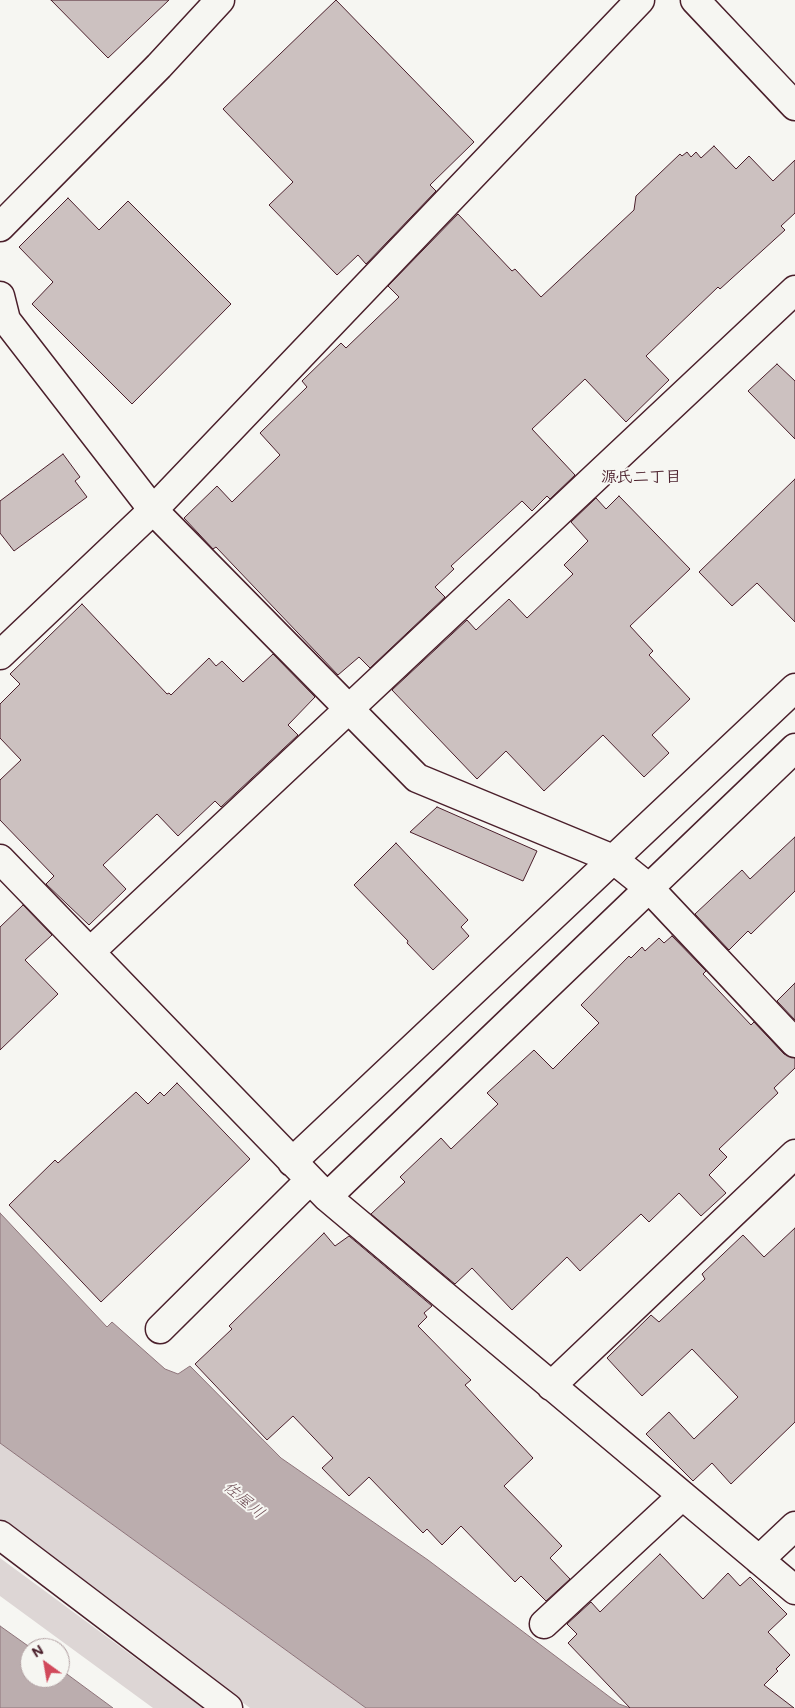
<!DOCTYPE html>
<meta charset="utf-8">
<style>
body{margin:0}
#map{position:relative;width:795px;height:1708px;overflow:hidden;background:#f6f6f2;font-family:Mali,sans-serif}
canvas{display:block}
.north{position:absolute;left:20px;top:1638px;width:50px;height:50px;box-sizing:border-box;background:#f6f6f2;border:1px solid #b1a0a2;border-radius:50%;rotate:328deg;font-size:14px;font-weight:700;line-height:20px;text-align:center;color:#4a1f2b}
.north::after{content:'';display:block;margin:auto;width:18px;height:22px;background:#d1495b;clip-path:polygon(50% 0,100% 100%,50% 72%,0 100%)}
</style>
<div id="map">
<canvas width="795" height="1708"></canvas>
<div class="north">N</div>
</div>
<script>
const c = document.querySelector('canvas').getContext('2d');
c.lineJoin = 'round';
function fillPath(path, color) { c.fillStyle = color; c.fill(path, 'evenodd'); }
const shape = rows => new Path2D(rows.map(r => 'M' + r).join(''));
function stroke(path, color, width, dash) { c.strokeStyle = color; c.lineWidth = width; c.lineCap = dash ? 'butt' : 'round'; c.setLineDash(dash || []); c.stroke(path); }
function label(font, color, halo, rows, align = 'center') {
  c.font = font + ' Mali,"Klee One",sans-serif'; c.lineWidth = 4; c.setLineDash([]); c.textBaseline = 'middle'; c.strokeStyle = halo; c.fillStyle = color; for (const [text, x, y, turn = 0] of rows) {
    c.save(); c.translate(x, y); c.rotate((+turn || 0) * Math.PI / 180); c.textAlign = isNaN(turn) ? turn : align; if (halo) c.strokeText(text, 0, 0); c.fillText(text, 0, 0); c.restore();
  }
}
const green = shape([
 [0,1443,366,1708,250,1708,0,1519],
 [0,1558,53,1597,203,1708,153,1708,0,1596]
]);
const water = shape([
 [0,1213,107,1327,112,1322,165,1369,178,1374,190,1366,281,1458,428,1560,619,1704,630,1708,366,1708,0,1443,0,1213],
 [0,1626,31,1648,30,1678,60,1678,60,1669,113,1708,0,1708,0,1626]
]);
const building = shape([
 [51,0,169,0,108,58,51,0],
 [336,0,474,142,430,185,436,191,366,264,358,255,337,275,269,205,293,182,223,109,336,0],
 [714,146,736,169,749,156,773,181,795,160,795,213,781,226,785,230,720,289,718,287,646,356,669,380,626,422,585,379,532,429,575,475,550,499,547,496,532,511,522,501,451,566,454,569,435,587,445,597,370,668,359,657,338,675,216,547,213,549,184,518,217,486,232,502,280,455,260,433,307,387,302,381,341,343,346,348,399,297,388,286,458,214,512,271,515,269,541,297,634,210,636,196,680,154,682,156,687,152,691,157,696,152,701,158,714,146],
 [68,198,99,230,128,201,231,304,132,404,32,304,53,282,19,247,68,198],
 [777,364,795,381,795,439,748,391,777,364],
 [63,454,80,477,75,481,87,497,14,551,0,533,0,501,63,454],
 [795,479,795,622,757,583,732,606,699,572,795,479],
 [619,496,690,569,630,626,653,651,649,655,690,699,652,735,669,753,644,777,603,735,544,791,506,751,477,779,392,690,467,620,476,630,509,599,527,618,573,574,564,565,588,541,571,522,596,498,606,509,619,496],
 [82,604,167,694,169,693,171,695,209,658,216,666,222,661,243,682,273,654,315,697,288,725,298,735,221,807,215,801,178,836,157,814,103,865,126,889,89,925,46,884,54,876,0,820,0,780,21,760,0,738,0,704,20,684,10,674,82,604],
 [437,807,537,851,523,881,410,832,437,807],
 [795,837,795,891,751,934,748,931,729,950,695,914,742,870,750,879,795,837],
 [396,843,468,920,461,927,469,936,433,970,407,943,408,941,354,885,396,843],
 [23,905,52,935,25,960,58,994,0,1050,0,927,23,905],
 [672,936,706,971,703,974,751,1025,754,1022,784,1054,795,1058,795,1068,774,1088,778,1093,719,1149,727,1157,709,1175,726,1193,701,1216,679,1193,649,1222,641,1214,580,1271,567,1257,512,1310,472,1268,455,1284,371,1214,405,1182,400,1177,441,1138,451,1149,498,1104,487,1093,534,1050,553,1069,599,1023,581,1005,629,956,631,958,642,947,645,951,659,938,664,943,672,936],
 [795,983,795,1020,777,1001,795,983],
 [177,1083,250,1159,101,1302,9,1205,55,1160,58,1163,136,1092,148,1104,160,1092,164,1096,177,1083],
 [795,1228,795,1422,731,1484,712,1463,693,1481,646,1434,669,1412,694,1439,738,1397,692,1349,642,1396,607,1358,651,1315,659,1322,705,1279,702,1274,743,1235,764,1257,795,1228],
 [324,1233,335,1246,349,1236,432,1306,424,1313,427,1317,418,1326,471,1380,465,1385,533,1458,504,1486,562,1546,550,1558,570,1579,546,1601,521,1576,515,1582,461,1526,442,1545,427,1529,423,1533,369,1477,349,1496,322,1468,333,1458,293,1416,267,1440,195,1364,232,1329,229,1326,324,1233],
 [660,1554,703,1599,728,1573,740,1586,750,1577,787,1614,768,1632,790,1655,776,1669,778,1671,764,1685,794,1708,630,1708,568,1643,577,1634,567,1624,591,1602,600,1612,660,1554]
]);
const minor = shape([
 [695,0,795,106],
 [0,227,159,66,220,0],
 [0,296,6,320,153,510,417,778,613,859,649,888,795,1043],
 [0,655,153,510,640,0],
 [0,859,327,1197,795,1590],
 [90,952,795,290],
 [292,1162,795,688],
 [327,1197,795,748],
 [160,1329,310,1180],
 [551,1386,795,1154],
 [0,1535,228,1708],
 [759,1560,795,1526],
 [544,1624,682,1496]
]);
const neighbourhoodNames = [
 ["源氏二丁目",641,477]
];
const waterNames = [
 ["佐屋川",244,1500,40]
];
fillPath(green, '#ddd6d5');
fillPath(water, '#bbadae');
stroke(water, '#8e747a', 1);
fillPath(building, '#ccc1c0');
stroke(building, '#4a1f2b', 1);
stroke(minor, '#4a1f2b', 31);
stroke(minor, '#f6f6f2', 28);
label('bold 16px', '#4a1f2b', '#f6f6f2', neighbourhoodNames);
label('italic 16px', '#6c4a52', '#f6f6f2', waterNames);
</script>
